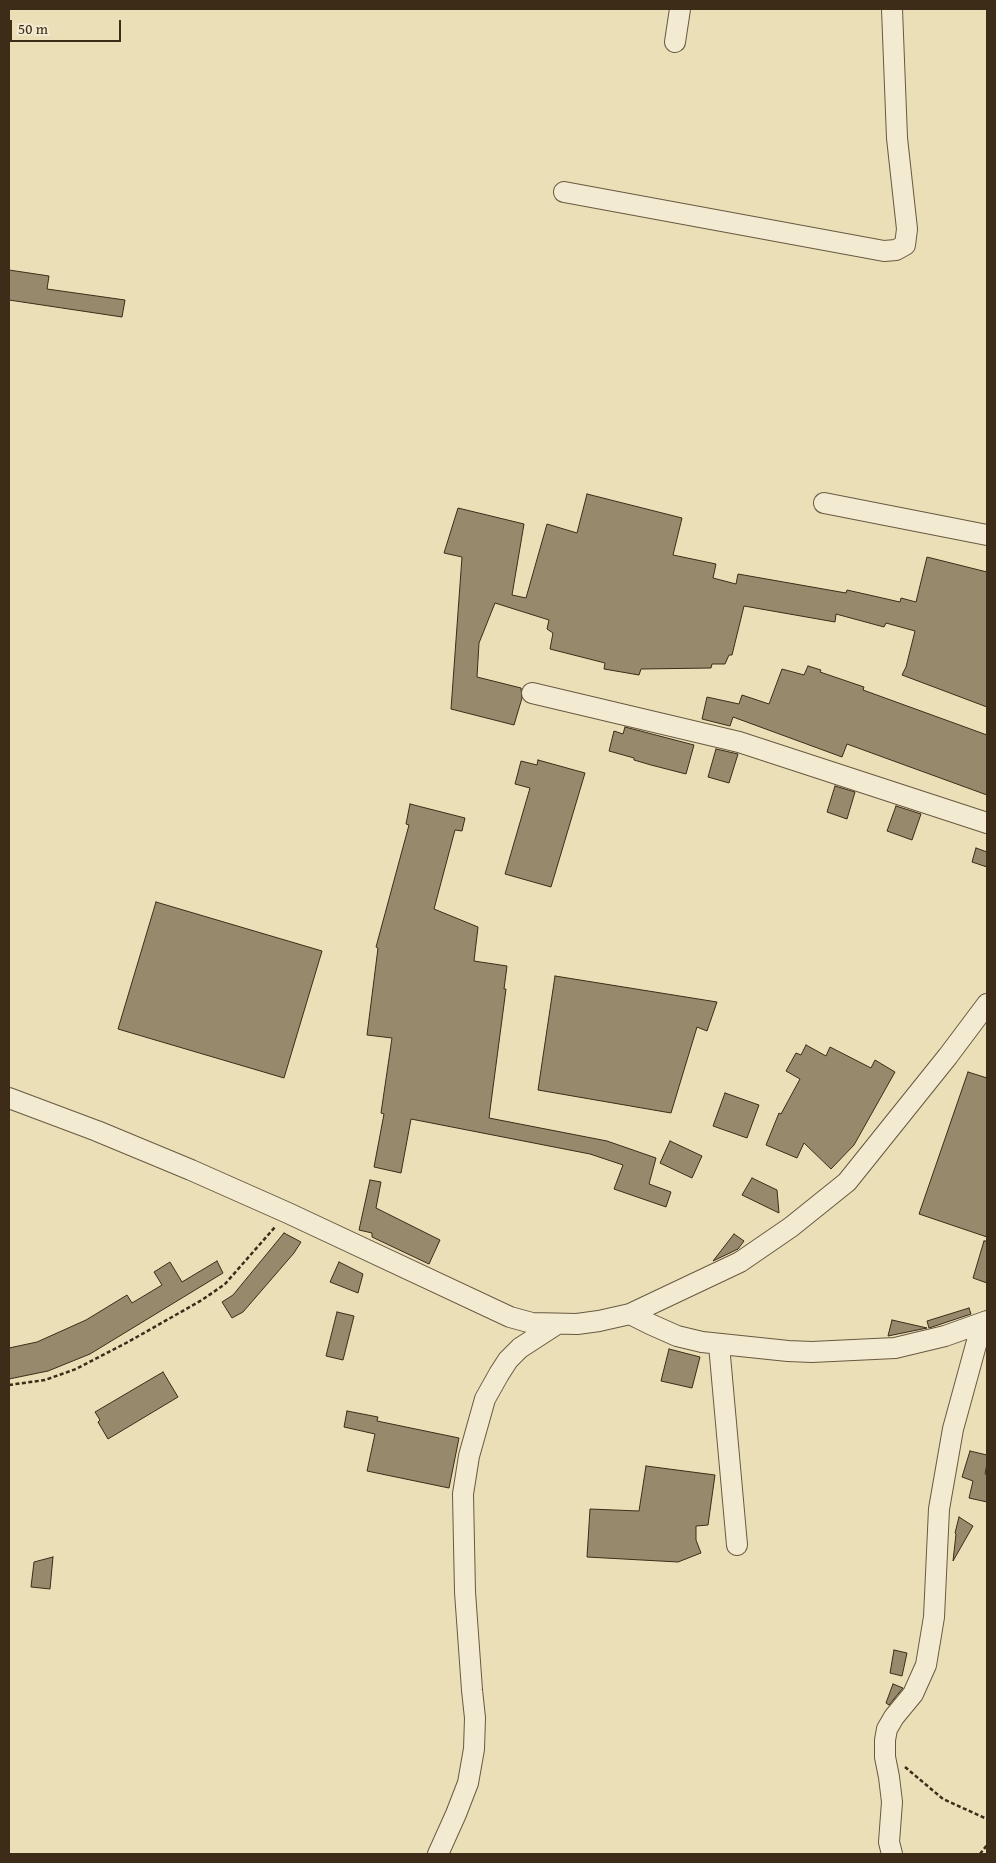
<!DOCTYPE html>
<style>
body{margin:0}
#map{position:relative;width:996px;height:1863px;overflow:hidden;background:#ebdfb8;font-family:"Gentium Book Plus",serif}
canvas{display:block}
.frame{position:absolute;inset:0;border:10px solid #3c2c18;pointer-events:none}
.scale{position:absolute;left:10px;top:20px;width:111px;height:22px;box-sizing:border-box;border:2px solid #3c2c18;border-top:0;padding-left:6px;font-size:15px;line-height:18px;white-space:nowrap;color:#3c2c18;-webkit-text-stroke:4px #f2ead1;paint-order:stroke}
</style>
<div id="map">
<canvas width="996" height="1863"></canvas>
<div class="frame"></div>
<div class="scale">50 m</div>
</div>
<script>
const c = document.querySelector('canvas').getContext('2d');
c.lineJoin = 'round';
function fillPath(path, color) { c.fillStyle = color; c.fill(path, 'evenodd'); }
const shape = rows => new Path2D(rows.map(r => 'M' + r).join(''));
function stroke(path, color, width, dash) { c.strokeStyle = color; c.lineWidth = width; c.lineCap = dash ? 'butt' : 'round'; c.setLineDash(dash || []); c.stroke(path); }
const building = shape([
 [9,270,49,276,47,289,125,300,122,317,9,300,9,270],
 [587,494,682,518,673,555,716,564,713,578,736,584,738,574,846,593,847,590,900,602,901,598,916,602,927,557,987,572,987,707,902,675,906,667,915,631,886,623,884,627,836,614,835,622,744,606,732,655,729,655,725,664,712,664,711,668,641,669,639,675,604,669,605,663,550,649,553,633,547,629,549,620,495,603,479,643,477,677,521,688,522,698,514,725,451,709,462,557,444,553,458,508,524,524,512,595,526,598,547,524,577,533,587,494],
 [808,666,821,670,820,672,864,687,863,690,987,735,987,795,847,744,842,757,733,717,730,726,702,719,707,697,739,704,742,695,769,704,782,669,804,675,808,666],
 [625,727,694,745,686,774,651,765,634,760,634,758,609,751,614,731,623,734,625,727],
 [716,749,738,754,729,783,708,777,716,749],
 [538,760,585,773,551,887,505,874,530,788,515,784,521,761,537,765,538,760],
 [835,786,855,792,847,819,827,812,835,786],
 [410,804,465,818,462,831,455,830,434,909,478,927,474,961,507,966,504,989,506,989,489,1118,607,1141,656,1158,649,1184,671,1192,666,1207,614,1189,623,1165,590,1154,411,1119,401,1173,374,1167,384,1114,381,1113,392,1038,367,1035,378,948,376,947,409,825,406,824,410,804],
 [896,806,921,814,912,840,887,831,896,806],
 [976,848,987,852,987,867,972,862,976,848],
 [156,902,322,951,284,1078,118,1029,156,902],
 [555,976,717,1002,707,1031,697,1027,671,1113,538,1090,555,976],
 [806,1045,826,1056,830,1047,871,1068,875,1060,895,1072,854,1145,831,1169,804,1143,797,1158,766,1145,779,1113,781,1114,800,1079,786,1071,796,1053,801,1055,806,1045],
 [968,1072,987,1078,987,1237,919,1214,968,1072],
 [725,1093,759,1105,747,1138,713,1126,725,1093],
 [670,1141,702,1156,692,1178,660,1163,670,1141],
 [752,1178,777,1190,779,1213,742,1195,752,1178],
 [370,1180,381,1182,376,1208,440,1240,429,1264,372,1237,372,1233,359,1230,370,1180],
 [284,1233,301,1242,294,1253,243,1312,232,1318,222,1302,233,1295,284,1233],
 [734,1234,744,1241,738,1249,713,1261,734,1234],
 [984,1241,987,1241,987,1283,973,1278,984,1241],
 [217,1261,223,1273,90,1354,48,1371,9,1379,9,1348,37,1342,86,1320,127,1295,132,1303,162,1285,154,1272,170,1262,182,1282,217,1261],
 [339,1262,363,1274,358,1293,330,1282,339,1262],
 [969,1308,971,1314,929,1328,927,1321,969,1308],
 [337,1312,354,1316,343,1360,326,1356,337,1312],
 [892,1320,927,1328,888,1336,892,1320],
 [669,1349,700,1357,692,1388,661,1381,669,1349],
 [163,1372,178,1397,108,1439,98,1422,100,1420,95,1412,163,1372],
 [347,1411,378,1417,377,1421,459,1438,449,1488,367,1471,375,1434,344,1427,347,1411],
 [970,1451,987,1455,987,1464,985,1474,987,1475,987,1502,969,1498,973,1481,962,1477,970,1451],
 [646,1466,715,1475,708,1525,696,1526,696,1540,701,1553,678,1562,587,1557,590,1509,639,1511,646,1466],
 [959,1517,973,1526,953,1561,956,1534,955,1533,959,1517],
 [53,1557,50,1589,31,1587,34,1562,53,1557],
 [894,1650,907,1653,902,1676,890,1673,894,1650],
 [893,1684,903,1688,889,1705,886,1703,893,1684]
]);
const path = shape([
 [9,1385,45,1380,76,1369,128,1342,202,1300,225,1284,275,1227],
 [905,1767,943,1799,987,1819],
 [980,1854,987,1845]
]);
const minor = shape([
 [675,42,680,9],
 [564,192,884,251,896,250,905,245,907,229,897,138,892,9],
 [824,503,987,535],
 [532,693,739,742,987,823],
 [9,1098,97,1131,191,1170,288,1213,510,1317,532,1323,577,1324,599,1321,630,1314,740,1262,791,1227,847,1182,948,1056,987,1004],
 [630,1314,650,1324,677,1336,702,1342,788,1351,812,1352,895,1348,945,1336,987,1321],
 [719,1345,737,1545],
 [438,1854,456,1814,468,1783,474,1749,475,1718,472,1690,465,1592,464,1544,463,1494,469,1456,485,1399,499,1374,508,1360,520,1348,557,1324],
 [892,1854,889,1842,892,1802,889,1777,885,1757,885,1740,887,1729,894,1717,913,1694,926,1665,934,1617,939,1509,953,1429,982,1323]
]);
fillPath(building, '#97896b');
stroke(building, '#3c2c18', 1);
stroke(minor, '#685940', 22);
stroke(path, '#3c2c18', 2.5, [4, 2.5]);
stroke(minor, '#f2ead1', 20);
</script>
